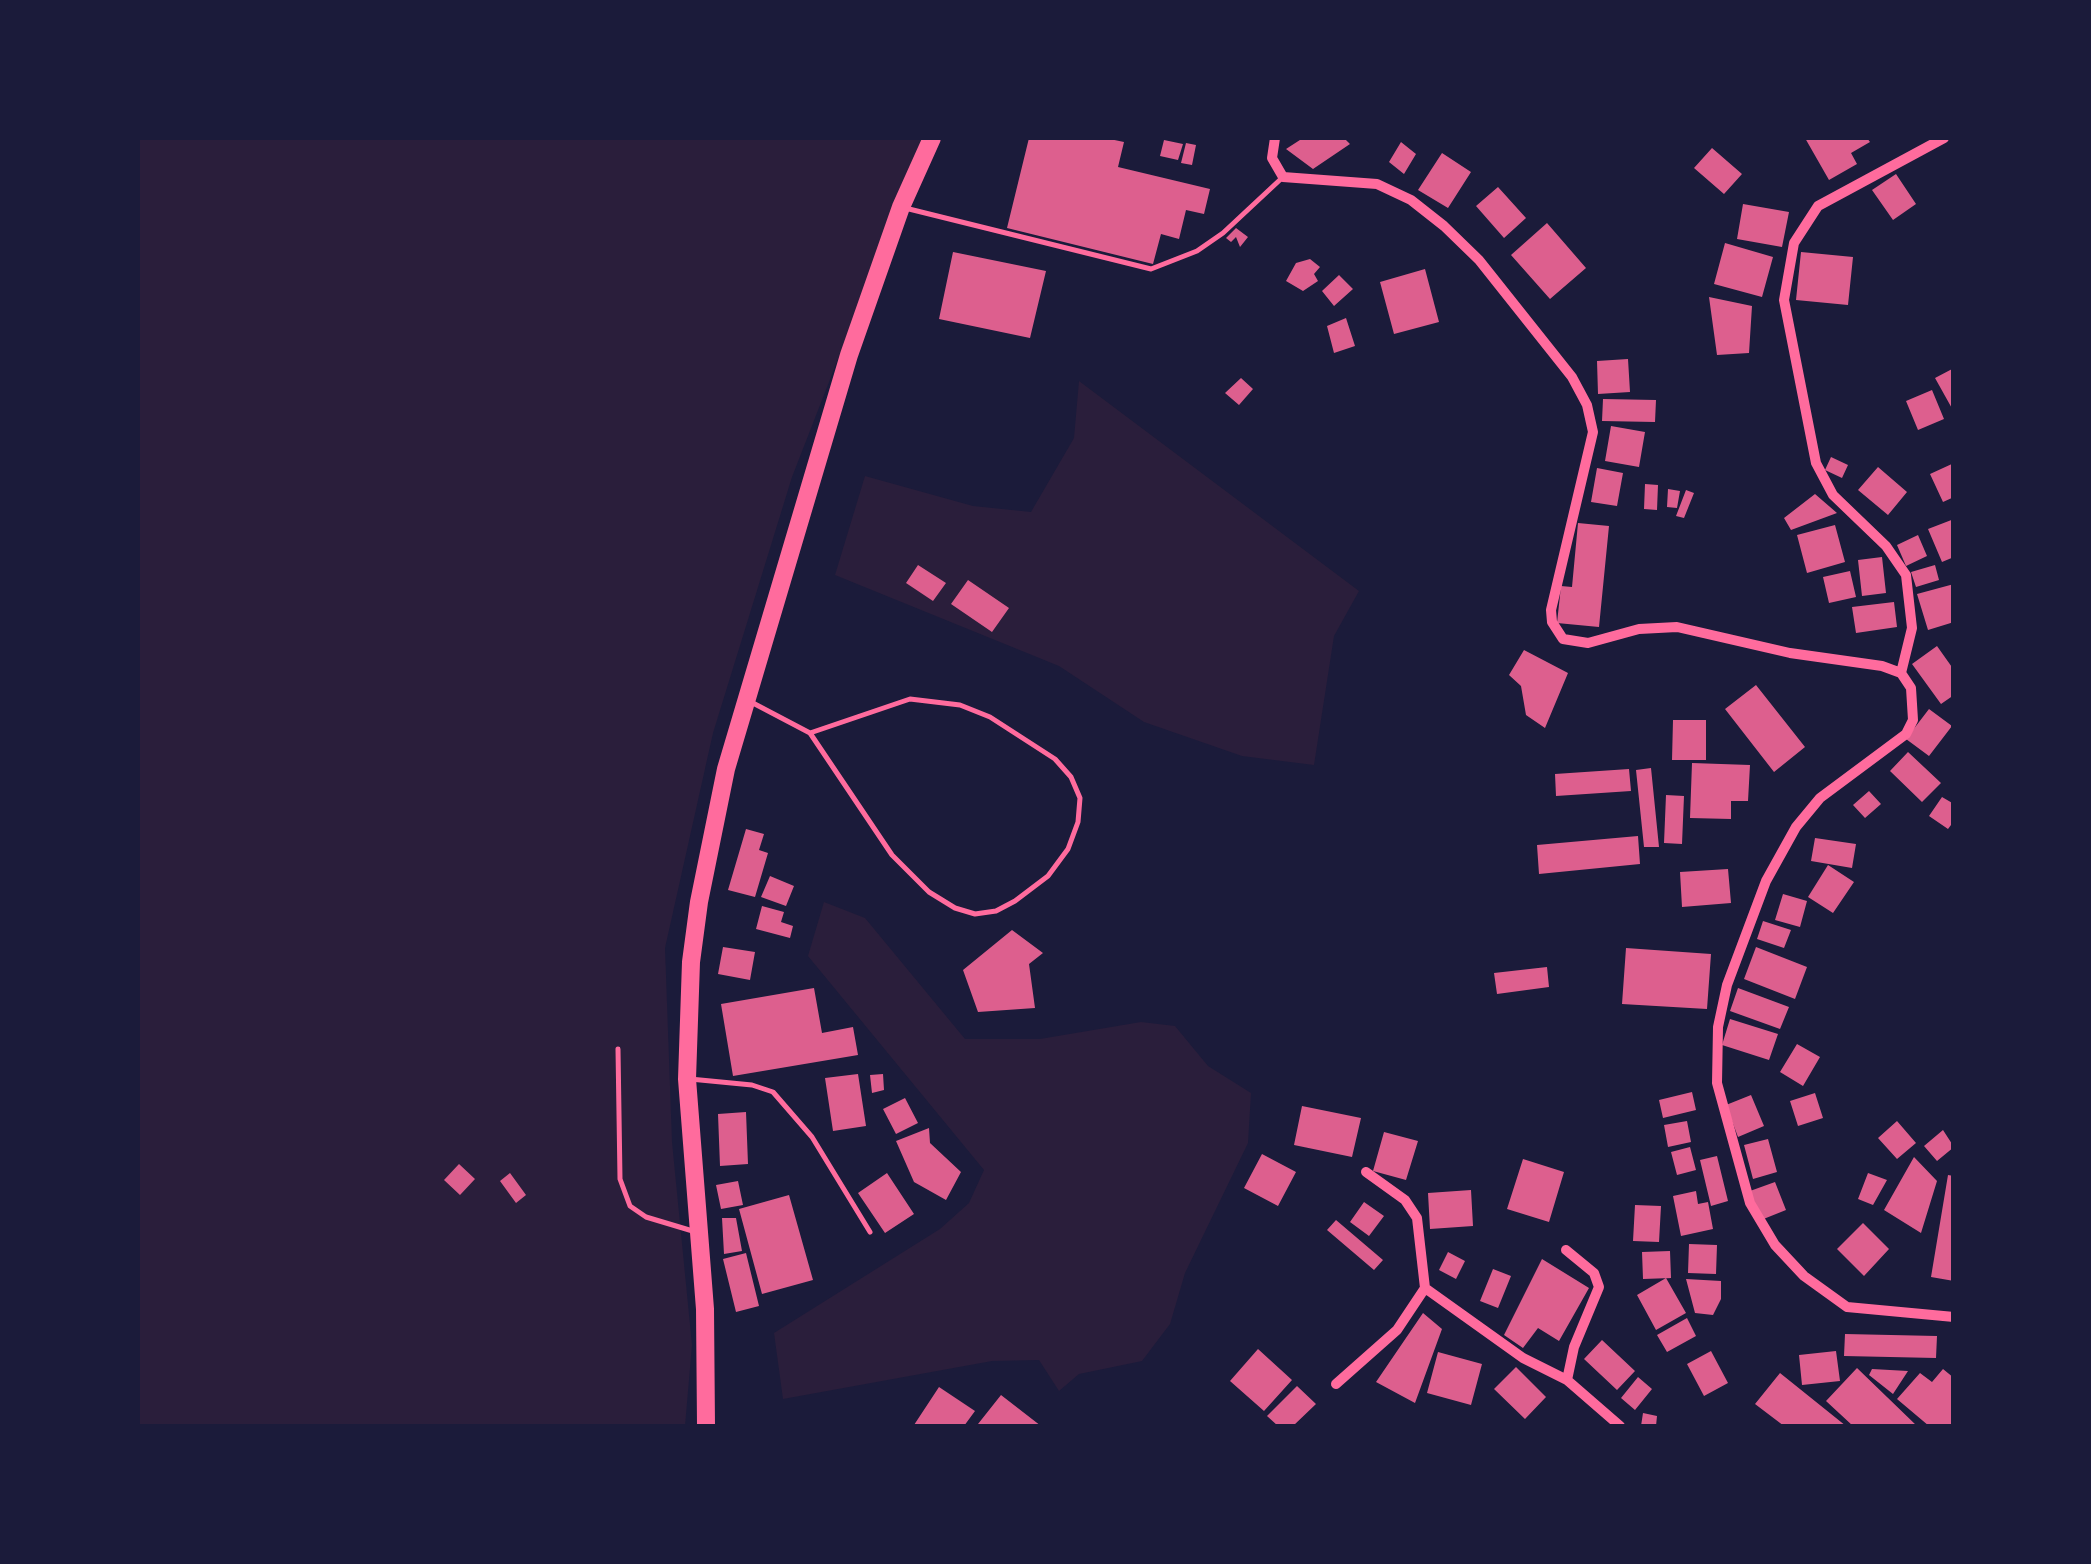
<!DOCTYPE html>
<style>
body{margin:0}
#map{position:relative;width:2091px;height:1564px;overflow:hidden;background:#1b1b3a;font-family:Manrope,sans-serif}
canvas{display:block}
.frame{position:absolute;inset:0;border:140px solid #1b1b3a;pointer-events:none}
</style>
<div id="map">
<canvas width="2091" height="1564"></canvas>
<div class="frame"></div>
</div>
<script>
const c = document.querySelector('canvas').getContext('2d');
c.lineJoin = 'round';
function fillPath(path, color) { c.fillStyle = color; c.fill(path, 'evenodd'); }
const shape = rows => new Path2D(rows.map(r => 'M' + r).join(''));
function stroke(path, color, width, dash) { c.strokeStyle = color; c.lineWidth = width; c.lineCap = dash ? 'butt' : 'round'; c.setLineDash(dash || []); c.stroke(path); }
const green = shape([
 [138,138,924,138,792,477,713,733,665,948,672,1142,692,1345,685,1426,138,1426],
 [1079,381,1359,591,1334,636,1314,765,1242,756,1144,722,1059,666,835,575,865,476,973,506,1031,512,1074,438],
 [824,902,865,918,965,1039,1040,1039,1141,1022,1175,1026,1208,1066,1251,1093,1248,1143,1185,1273,1170,1324,1142,1361,1079,1374,1059,1391,1039,1360,992,1361,783,1399,774,1333,940,1229,969,1203,984,1170,808,956]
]);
const building = shape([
 [1029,138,1105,138,1124,142,1118,167,1210,189,1204,214,1186,210,1179,239,1161,234,1153,264,1007,228],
 [1303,138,1344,138,1350,144,1313,169,1286,149],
 [1805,138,1867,138,1870,142,1851,153,1857,164,1829,180],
 [1164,140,1183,144,1178,160,1160,156],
 [1401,142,1416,154,1404,174,1389,162],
 [1186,143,1196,145,1192,165,1181,163],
 [1712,148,1742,174,1724,194,1694,168],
 [1442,153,1471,172,1448,208,1418,190],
 [1896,174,1916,204,1893,220,1872,190],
 [1498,187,1526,218,1504,238,1476,206],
 [1743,204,1789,212,1782,247,1737,239],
 [1547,223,1586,268,1550,299,1511,255],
 [1236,228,1248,237,1240,247,1236,237,1231,242,1226,238],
 [1725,243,1773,257,1762,297,1714,284],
 [953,252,1046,271,1030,338,939,319],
 [1801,252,1853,257,1848,305,1796,300],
 [1310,259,1320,267,1314,274,1318,281,1303,291,1286,281,1296,263],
 [1425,269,1439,322,1394,334,1380,282],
 [1339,275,1353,289,1334,306,1322,291],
 [1709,297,1752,306,1749,353,1717,355],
 [1346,318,1355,346,1334,353,1327,326],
 [1628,359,1630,392,1598,394,1597,361],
 [1954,368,1954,412,1935,378],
 [1241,378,1253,389,1239,405,1225,393],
 [1932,390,1944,419,1918,430,1906,401],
 [1603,399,1656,400,1655,422,1602,421],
 [1611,426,1645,432,1639,467,1605,461],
 [1831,457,1848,465,1842,478,1825,470],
 [1954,463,1954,497,1943,502,1930,474],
 [1878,467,1907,492,1888,515,1858,490],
 [1597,468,1623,473,1617,506,1591,502],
 [1645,484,1658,485,1657,510,1644,509],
 [1668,489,1680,491,1677,508,1667,507],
 [1686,490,1694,493,1684,518,1676,516],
 [1815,494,1837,513,1791,530,1784,518],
 [1954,519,1954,557,1942,562,1928,529],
 [1578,523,1609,526,1599,627,1557,623,1561,586,1572,587],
 [1835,525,1845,562,1807,573,1797,535],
 [1918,535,1927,556,1906,566,1897,545],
 [1882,557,1886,593,1862,596,1858,560],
 [918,565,946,583,933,601,906,583],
 [1935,565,1939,580,1916,587,1911,572],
 [1850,571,1856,597,1829,603,1823,577],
 [968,580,1009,608,992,632,951,604],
 [1954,584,1954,622,1928,630,1917,594],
 [1894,602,1897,627,1856,633,1852,607],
 [1937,646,1954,670,1954,695,1941,704,1912,664],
 [1524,650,1568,673,1545,728,1526,715,1521,686,1509,675],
 [1756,685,1805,747,1774,772,1725,709],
 [1929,709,1952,726,1929,756,1906,739],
 [1673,720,1706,720,1706,760,1672,760],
 [1908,752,1941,783,1922,802,1890,771],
 [1692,763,1750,765,1748,801,1731,801,1731,819,1690,818],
 [1651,768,1659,847,1644,847,1636,770],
 [1629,769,1631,791,1556,796,1555,774],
 [1869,791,1881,804,1865,818,1853,805],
 [1666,795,1684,796,1682,844,1664,843],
 [1942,797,1954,804,1954,821,1948,829,1929,816],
 [746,829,764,834,759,850,768,853,755,897,728,890],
 [1638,836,1640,864,1539,874,1537,845],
 [1815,838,1856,844,1852,868,1811,861],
 [1828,865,1854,882,1833,913,1808,897],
 [1728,869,1731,903,1682,907,1680,872],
 [770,876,794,886,786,906,761,897],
 [1783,894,1807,901,1800,927,1775,920],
 [762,906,784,912,781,922,793,926,790,938,756,929],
 [1763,921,1791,930,1784,948,1757,939],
 [1012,930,1043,953,1029,964,1035,1008,978,1012,963,970],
 [723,947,755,952,750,980,718,974],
 [1756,947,1807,967,1795,999,1744,979],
 [1626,948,1711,954,1707,1009,1622,1004],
 [1547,967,1549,987,1497,994,1494,973],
 [814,988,822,1033,853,1027,858,1055,733,1076,721,1004],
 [1738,988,1789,1007,1780,1029,1730,1011],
 [1730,1019,1778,1034,1769,1060,1722,1045],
 [1797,1044,1820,1057,1803,1086,1780,1072],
 [858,1074,866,1126,833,1131,825,1078],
 [883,1074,884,1090,872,1093,870,1075],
 [1692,1092,1696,1110,1663,1118,1659,1100],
 [1815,1093,1823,1118,1798,1126,1790,1101],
 [1751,1095,1764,1126,1738,1137,1726,1105],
 [905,1098,918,1123,896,1134,883,1109],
 [1302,1106,1361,1118,1352,1157,1294,1145],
 [746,1112,748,1164,720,1166,718,1114],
 [1687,1121,1691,1142,1668,1147,1664,1125],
 [1897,1121,1916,1143,1897,1159,1878,1138],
 [929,1128,930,1143,961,1172,946,1200,914,1182,896,1141],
 [1943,1130,1954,1147,1937,1161,1924,1146],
 [1384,1132,1418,1141,1406,1180,1373,1171],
 [1768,1139,1777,1172,1753,1179,1744,1145],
 [1690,1147,1696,1170,1677,1175,1671,1152],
 [1262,1154,1296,1172,1278,1206,1244,1188],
 [1717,1156,1728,1201,1711,1206,1700,1160],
 [1914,1157,1937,1181,1921,1233,1884,1210],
 [1523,1159,1564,1172,1549,1222,1507,1209],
 [459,1164,475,1179,460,1195,444,1180],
 [510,1173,526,1195,516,1203,500,1181],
 [887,1173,914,1214,885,1233,858,1193],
 [1868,1173,1887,1180,1873,1205,1858,1199],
 [1948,1175,1954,1176,1954,1281,1931,1277],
 [738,1181,743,1205,721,1209,716,1185],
 [1775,1182,1786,1210,1761,1220,1750,1191],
 [1471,1190,1473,1226,1430,1229,1428,1193],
 [1696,1191,1698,1204,1708,1202,1713,1229,1681,1236,1673,1196],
 [789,1195,813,1280,762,1294,739,1209],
 [1364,1202,1384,1216,1369,1236,1350,1222],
 [1635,1205,1661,1206,1659,1242,1633,1241],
 [722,1218,736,1218,742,1251,724,1254],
 [1336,1220,1383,1260,1374,1270,1327,1230],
 [1863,1223,1889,1249,1864,1276,1837,1249],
 [1689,1244,1717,1245,1716,1274,1688,1273],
 [1670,1251,1671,1278,1643,1279,1642,1252],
 [1448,1252,1465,1261,1456,1279,1439,1270],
 [746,1253,759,1306,736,1312,723,1259],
 [1542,1259,1589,1288,1559,1341,1538,1328,1523,1348,1504,1335],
 [1493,1269,1511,1276,1498,1308,1480,1301],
 [1666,1278,1686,1313,1656,1330,1637,1295],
 [1686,1279,1721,1281,1721,1299,1713,1315,1695,1313],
 [1423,1313,1442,1329,1415,1403,1376,1382],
 [1687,1318,1696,1336,1667,1352,1657,1335],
 [1845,1334,1937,1336,1936,1358,1844,1356],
 [1602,1340,1635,1371,1617,1390,1584,1359],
 [1258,1349,1292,1380,1264,1411,1230,1381],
 [1711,1351,1728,1383,1704,1396,1687,1364],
 [1836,1351,1840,1381,1802,1385,1799,1355],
 [1438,1352,1482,1364,1471,1405,1427,1393],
 [1516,1367,1546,1397,1525,1419,1494,1389],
 [1857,1368,1917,1426,1853,1426,1826,1401],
 [1872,1369,1908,1371,1893,1394,1869,1375],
 [1943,1369,1954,1378,1954,1426,1929,1426,1897,1399,1920,1373,1932,1382],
 [1780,1373,1846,1426,1784,1426,1755,1404],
 [1638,1377,1652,1389,1635,1410,1621,1398],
 [1297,1386,1316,1404,1293,1426,1278,1426,1267,1416],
 [939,1387,975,1411,964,1426,914,1425],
 [1001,1395,1041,1426,978,1424],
 [1643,1413,1657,1416,1656,1426,1641,1426]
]);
const service = shape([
 [905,208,1151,269,1197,251,1223,233,1283,177],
 [751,702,810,733,910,699,960,705,990,717,1055,759,1071,777,1080,798,1078,822,1068,849,1048,876,1015,901,996,911,975,914,955,908,929,892,892,855,810,733],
 [618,1049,620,1179,630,1206,646,1217,696,1232],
 [690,1079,752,1085,773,1092,812,1137,870,1232]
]);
const minor = shape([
 [1275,138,1272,158,1283,177,1377,184,1411,200,1444,226,1479,260,1572,377,1587,405,1593,432,1551,610,1552,622,1563,639,1588,643,1639,629,1677,627,1790,653,1882,666,1901,673,1911,688,1913,720,1906,734,1820,798,1796,827,1766,881,1727,985,1718,1027,1717,1083,1750,1203,1775,1245,1804,1276,1847,1307,1954,1317],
 [1901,673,1912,628,1906,575,1886,546,1833,495,1816,463,1784,300,1794,243,1818,206,1944,138],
 [1366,1172,1405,1200,1417,1218,1425,1288,1523,1358,1567,1380,1620,1426],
 [1566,1250,1594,1273,1599,1287,1574,1347,1567,1380],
 [1336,1384,1397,1330,1425,1288]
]);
const primary = shape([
 [706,1426,705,1309,687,1079,691,962,699,902,726,769,849,355,901,207,932,138]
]);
fillPath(green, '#2a1e3b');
fillPath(building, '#dd5f8e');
stroke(service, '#ff6b9d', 5);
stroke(minor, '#ff6b9d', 10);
stroke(primary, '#ff6b9d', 18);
</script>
